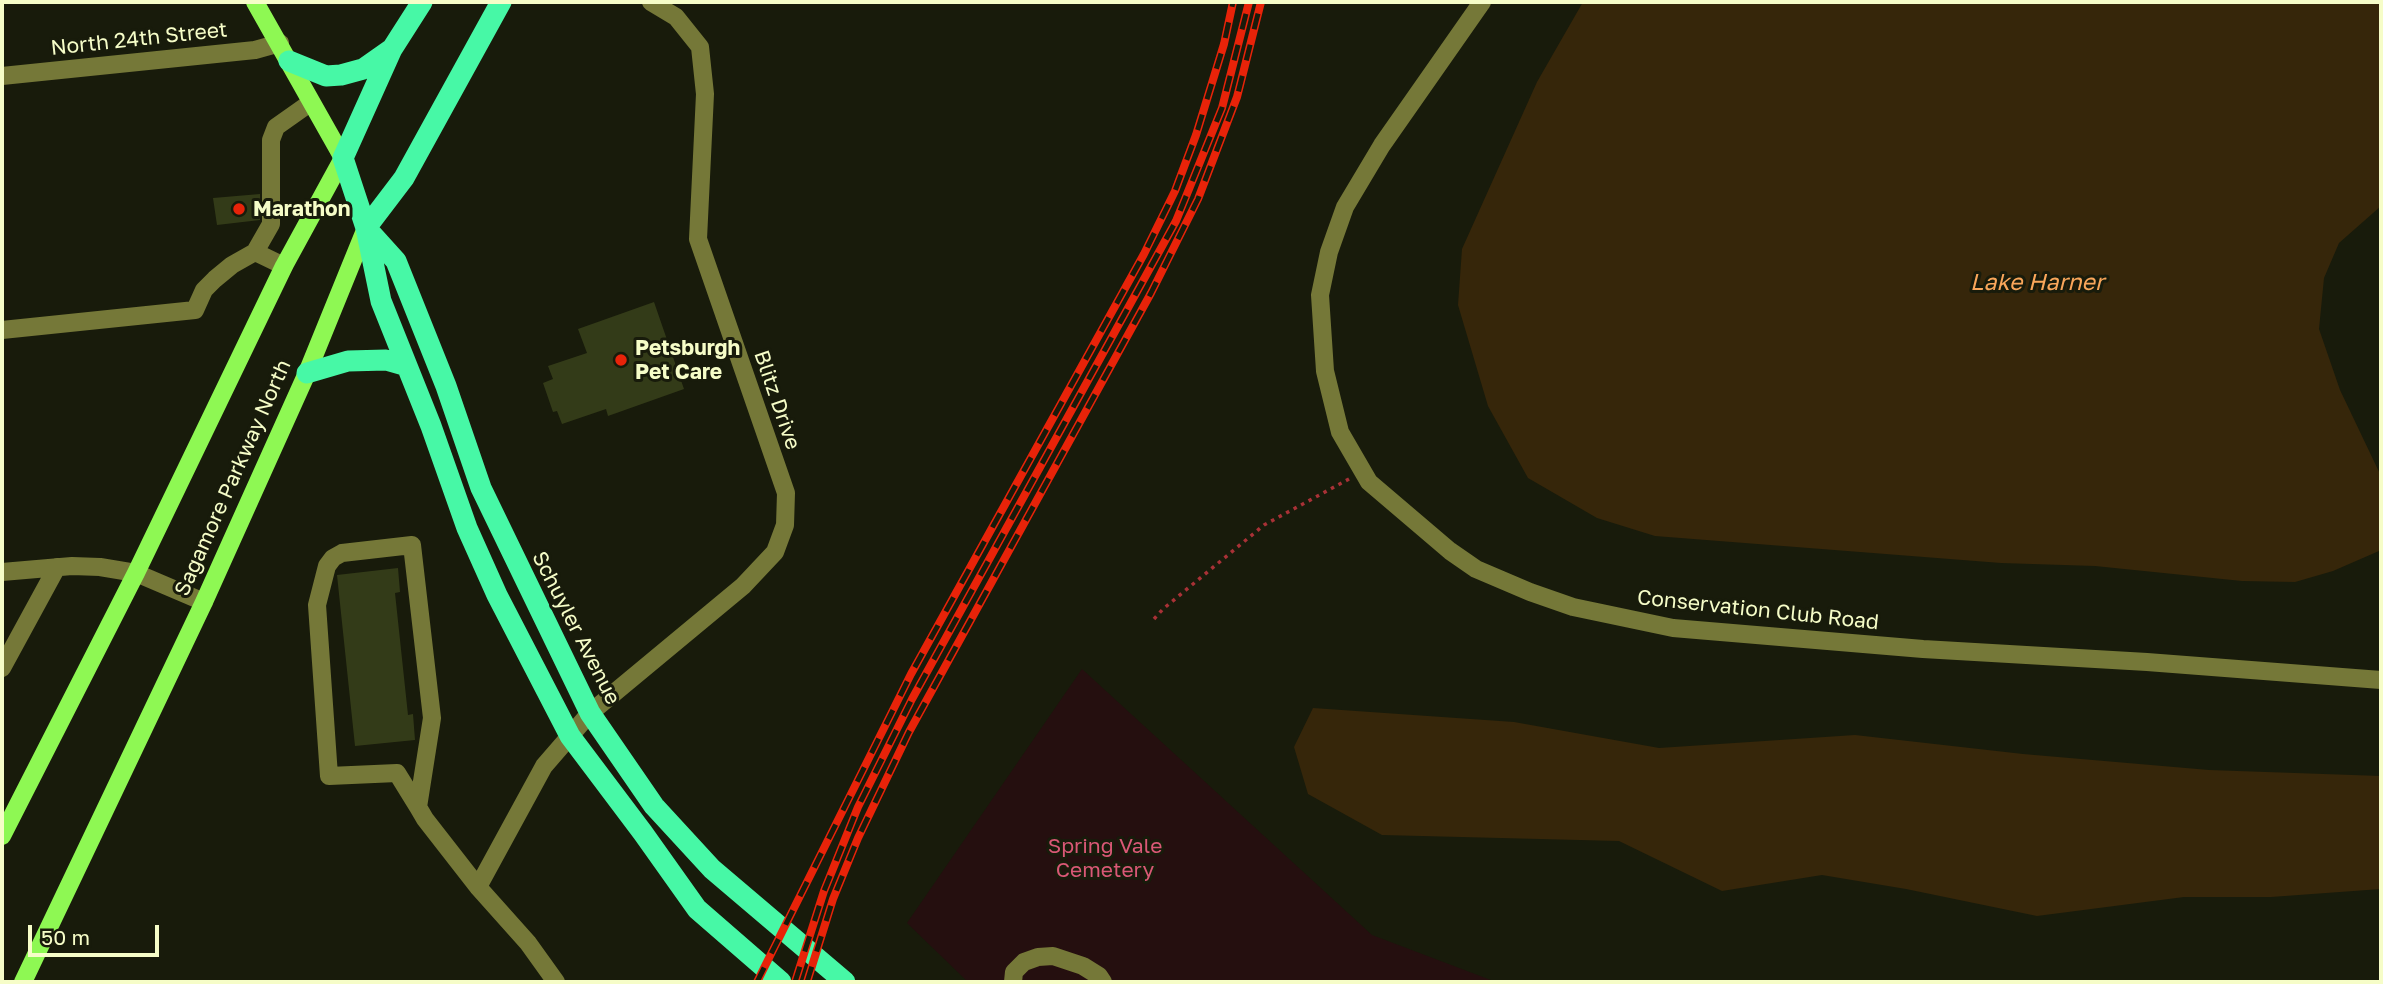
<!DOCTYPE html>
<style>
body{margin:0}
#map{position:relative;width:2383px;height:984px;overflow:hidden;background:#181b0b;font-family:"Golos Text",sans-serif}
canvas{display:block}
.frame{position:absolute;inset:0;border:4px solid #f6fdc8;pointer-events:none}
.scale{position:absolute;left:28px;top:925px;width:131px;height:32px;box-sizing:border-box;border:4px solid #f6fdc8;border-top:0;padding-left:9px;font-size:21px;line-height:24px;white-space:nowrap;color:#f6fdc8;-webkit-text-stroke:5px #181b0b;paint-order:stroke}
</style>
<div id="map">
<canvas width="2383" height="984"></canvas>
<div class="frame"></div>
<div class="scale">50 m</div>
</div>
<script>
const c = document.querySelector('canvas').getContext('2d');
c.lineJoin = 'round';
function fillPath(path, color) { c.fillStyle = color; c.fill(path, 'evenodd'); }
const shape = rows => new Path2D(rows.map(r => 'M' + r).join(''));
function stroke(path, color, width, dash) { c.strokeStyle = color; c.lineWidth = width; c.lineCap = dash ? 'butt' : 'round'; c.setLineDash(dash || []); c.stroke(path); }
function label(font, color, halo, rows, align = 'center') {
  c.font = font + ' "Golos Text",sans-serif'; c.lineWidth = 6; c.setLineDash([]); c.textBaseline = 'middle'; c.strokeStyle = halo; c.fillStyle = color; for (const [text, x, y, turn = 0] of rows) {
    c.save(); c.translate(x, y); c.rotate((+turn || 0) * Math.PI / 180); c.textAlign = isNaN(turn) ? turn : align; if (halo) c.strokeText(text, 0, 0); c.fillText(text, 0, 0); c.restore();
  }
}
const green = shape([
 [1082,669,1372,935,1496,982,968,982,907,923]
]);
const water = shape([
 [1583,2,2381,2,2381,206,2339,243,2324,278,2319,329,2340,390,2381,476,2381,547,2379,551,2333,571,2295,582,2242,581,2095,566,2001,563,1655,536,1597,518,1528,478,1488,406,1458,305,1462,249,1537,82],
 [1313,708,1514,722,1659,748,1855,735,2023,754,2209,770,2381,776,2381,889,2271,897,2184,897,2037,916,1906,889,1822,875,1722,891,1619,841,1382,835,1308,794,1294,747]
]);
const building = shape([
 [260,194,260,220,217,225,213,198],
 [654,302,684,389,608,416,606,409,562,424,557,411,553,412,543,383,553,379,548,366,587,353,578,329],
 [398,568,400,592,395,593,408,715,413,714,415,740,355,746,337,575]
]);
const path = shape([
 [1154,619,1163,609,1264,525,1349,479]
]);
const minor = shape([
 [1482,2,1382,145,1345,207,1329,252,1320,295,1325,371,1340,432,1369,482,1450,551,1476,569,1530,592,1573,607,1673,628,1923,649,2147,662,2381,680],
 [2,76,255,50,280,43],
 [255,252,271,224,271,140,276,127,310,103],
 [2,330,195,310,204,290,215,279,232,265,255,252,284,266],
 [2,572,72,566,100,567,136,573,204,602],
 [2,668,57,567],
 [418,807,432,718,412,545,342,553,333,558,327,566,317,605,329,776,397,773,418,807,425,819,478,887,528,943,556,982],
 [478,887,544,766,570,736,590,713,743,586,775,552,785,525,786,493,698,239,705,94,700,47,676,17,651,2],
 [1013,982,1014,972,1024,962,1038,957,1053,956,1083,966,1099,976,1103,982]
]);
const major = shape([
 [2,836,136,573,284,266,343,158,255,2],
 [23,982,204,602,307,373,366,228]
]);
const highway = shape([
 [422,2,392,49,343,158,366,228,381,301,431,426,467,528,497,595,570,736,643,833,697,909,781,982],
 [289,61,326,76,341,75,363,69,390,50],
 [366,228,404,178,501,2],
 [368,230,396,261,446,386,481,488,590,713,654,806,712,869,845,982],
 [307,373,348,361,386,360,407,366]
]);
const rail = shape([
 [757,982,911,674,1144,254,1175,191,1196,135,1224,44,1233,2],
 [795,982,824,891,858,807,912,699,1176,221,1222,108,1249,2],
 [807,982,833,899,858,838,909,732,1151,293,1198,199,1237,97,1261,2]
]);
const markers = [
 [239,209,7,"#e82309"],
 [621,360,7,"#e82309"]
];
const streetNames = [
 ["North 24th Street",139,39,-6],
 ["Blitz Drive",777,400,71],
 ["Sagamore Parkway North",233,478,-66],
 ["Conservation Club Road",1758,610,6],
 ["Schuyler Avenue",576,628,63]
];
const poiNames = [
 ["Marathon",253,209],
 ["Petsburgh",635,348],
 ["Pet Care",635,372]
];
const parkNames = [
 ["Spring Vale",1105,846],
 ["Cemetery",1105,870]
];
const waterNames = [
 ["Lake Harner",2037,283]
];
fillPath(green, '#250f0f');
fillPath(water, '#36260a');
fillPath(building, '#333b18');
stroke(path, '#a83136', 3.5, [3.5, 5]);
stroke(minor, '#757838', 18);
stroke(major, '#8ef853', 18);
stroke(highway, '#47f8a6', 21);
stroke(rail, '#e82309', 8);
stroke(rail, '#181b0b', 5, [16]);
for (const [x, y, r, color] of markers) { const dot = new Path2D(); dot.arc(x, y, r, 0, 2 * Math.PI); c.fillStyle = color; c.fill(dot); stroke(dot, '#181b0b', 2.5); }
label('21px', '#f6fdc8', '#181b0b', streetNames);
label('bold 21px', '#f6fdc8', '#181b0b', poiNames, 'left');
label('21px', '#d95876', '#181b0b', parkNames);
label('italic 23px', '#f9a65a', '#181b0b', waterNames);
</script>
